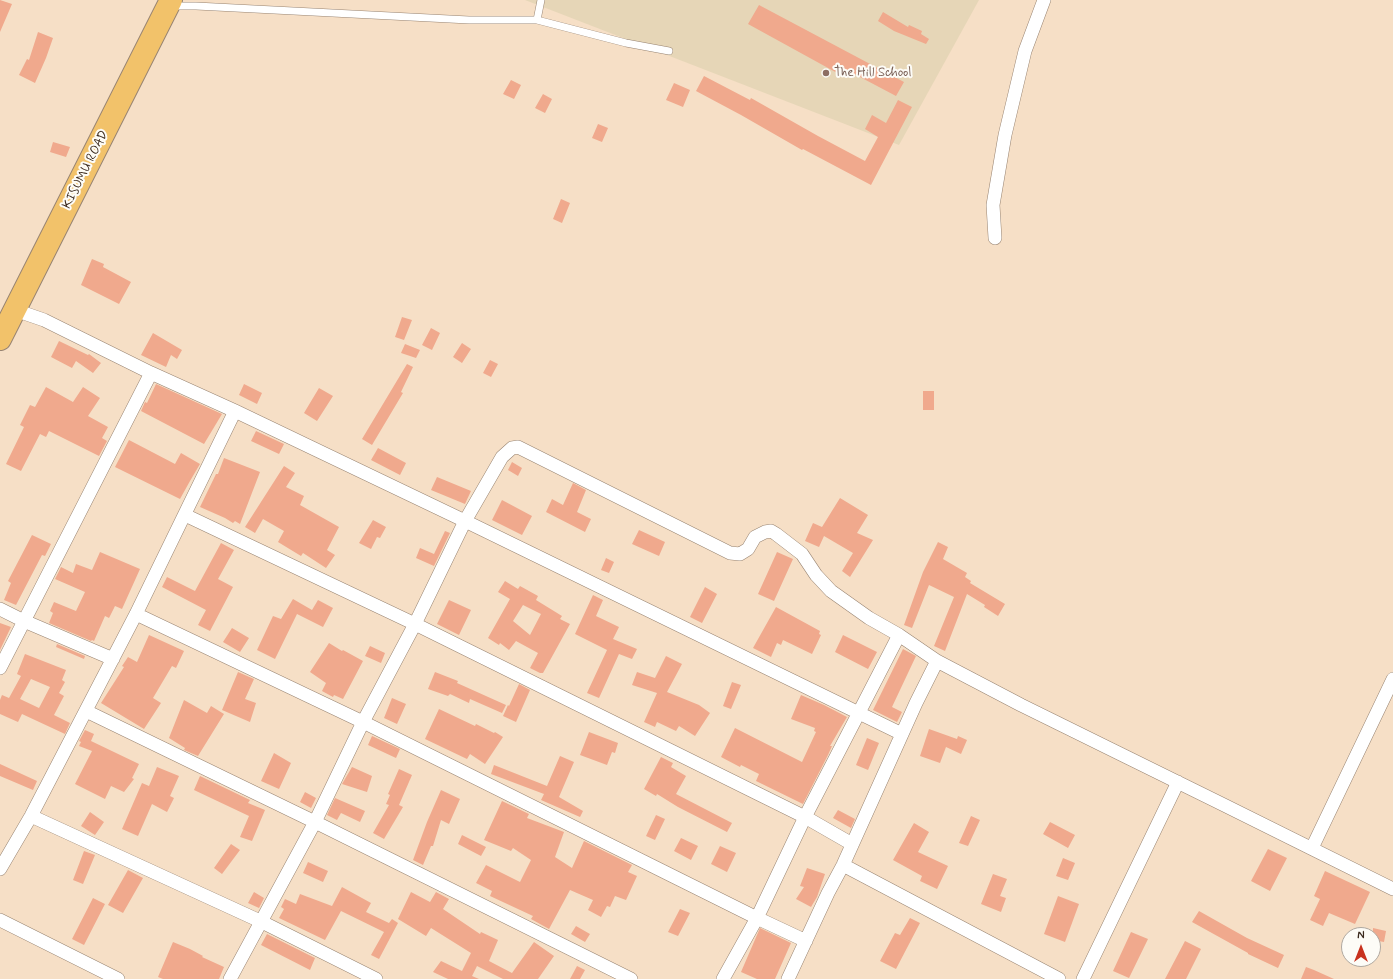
<!DOCTYPE html>
<style>
body{margin:0}
#map{position:relative;width:1393px;height:979px;overflow:hidden;background:#f6dfc6;font-family:Mynerve,sans-serif}
canvas{display:block}
.north{position:absolute;left:1341px;top:927px;width:40px;height:40px;box-sizing:border-box;background:#fdfcf7;border:1px solid #afa8a0;border-radius:50%;rotate:0deg;font-size:11px;font-weight:700;line-height:16px;text-align:center;color:#3b2a1e}
.north::after{content:'';display:block;margin:auto;width:14px;height:18px;background:#c8321e;clip-path:polygon(50% 0,100% 100%,50% 72%,0 100%)}
</style>
<div id="map">
<canvas width="1393" height="979"></canvas>
<div class="north">N</div>
</div>
<script>
const c = document.querySelector('canvas').getContext('2d');
c.lineJoin = 'round';
function fillPath(path, color) { c.fillStyle = color; c.fill(path, 'evenodd'); }
const shape = rows => new Path2D(rows.map(r => 'M' + r).join(''));
function stroke(path, color, width, dash) { c.strokeStyle = color; c.lineWidth = width; c.lineCap = dash ? 'butt' : 'round'; c.setLineDash(dash || []); c.stroke(path); }
function label(font, color, halo, rows, align = 'center') {
  c.font = font + ' Mynerve,sans-serif'; c.lineWidth = 4; c.setLineDash([]); c.textBaseline = 'middle'; c.strokeStyle = halo; c.fillStyle = color; for (const [text, x, y, turn = 0] of rows) {
    c.save(); c.translate(x, y); c.rotate((+turn || 0) * Math.PI / 180); c.textAlign = isNaN(turn) ? turn : align; if (halo) c.strokeText(text, 0, 0); c.fillText(text, 0, 0); c.restore();
  }
}
const built = shape([
 [525,0,979,0,899,145]
]);
const building = shape([
 [0,0,12,4,0,32],
 [759,5,904,82,896,96,843,68,839,74,748,24],
 [883,12,908,27,909,25,922,31,921,34,929,39,926,44,894,31,878,21],
 [38,32,53,38,46,58,35,83,19,75,27,59,29,60],
 [704,76,750,100,751,98,818,136,865,161,878,137,865,129,872,115,886,123,898,100,912,107,871,185,803,149,802,150,741,115,696,91],
 [511,80,521,85,514,99,503,94],
 [674,83,690,90,683,107,666,100],
 [543,94,552,99,545,113,535,108],
 [598,124,608,128,602,142,592,138],
 [53,142,70,147,66,157,50,152],
 [561,199,570,203,562,223,553,219],
 [92,259,104,264,103,267,131,282,119,304,81,285],
 [402,317,412,320,404,340,395,337],
 [431,328,440,333,432,350,422,345],
 [153,333,182,350,177,359,171,355,166,367,141,355],
 [59,341,88,355,89,354,101,363,93,373,76,361,72,368,51,357],
 [462,343,471,349,462,363,453,357],
 [405,344,420,350,416,358,401,353],
 [490,360,498,364,491,377,483,373],
 [407,364,413,367,401,392,403,393,372,445,362,439],
 [156,384,222,414,204,444,141,411,145,402,147,403],
 [244,384,262,393,257,404,239,395],
 [46,387,73,402,83,387,100,398,88,416,108,427,102,438,107,441,99,456,49,431,46,437,40,434,21,471,6,464,24,427,20,425,30,405,35,407],
 [319,388,333,396,317,421,304,413],
 [923,391,934,391,934,410,923,410],
 [256,431,284,444,279,454,251,441],
 [129,440,175,464,181,453,200,464,190,481,180,499,115,467],
 [378,448,406,463,400,475,371,460],
 [224,458,260,472,240,524,235,521,233,523,225,518,200,507,216,474,218,474],
 [512,462,522,468,518,476,508,470],
 [284,466,295,473,286,487,304,496,300,505,339,527,327,550,335,555,326,568,303,553,301,556,278,542,284,531,263,519,255,533,245,527],
 [437,477,471,491,465,504,431,490],
 [573,483,586,490,577,512,591,519,585,532,546,512,552,499,563,505],
 [840,498,868,515,857,533,873,540,850,577,842,571,853,553,824,536,819,547,805,541,813,523,822,527],
 [502,500,532,516,522,535,492,520],
 [373,520,386,527,380,538,377,537,371,549,359,543],
 [639,530,665,542,659,556,632,544],
 [445,531,450,533,434,566,416,558,420,548,434,554],
 [32,535,51,544,45,556,42,555,16,605,4,600,11,583,8,581],
 [938,542,948,547,943,559,967,573,965,577,971,581,970,583,1005,604,998,616,984,607,985,605,967,594,945,651,934,646,954,597,929,585,912,628,904,625,923,572],
 [221,543,234,550,218,579,233,587,210,631,198,625,206,610,162,587,167,577,195,591],
 [100,552,140,569,122,609,115,606,109,618,105,616,94,641,92,640,91,641,49,623,53,613,50,611,54,602,76,611,85,592,55,579,61,567,73,573,76,564,92,570],
 [777,552,793,559,774,601,758,594],
 [606,558,614,562,609,573,601,570],
 [505,581,518,589,520,586,538,596,536,600,562,616,560,619,570,624,543,673,540,673,530,668,538,653,516,641,509,650,500,643,499,645,488,638,510,599,498,592],
 [523,605,541,614,530,635,513,621],
 [705,587,717,594,702,623,690,617],
 [593,595,603,600,596,616,619,627,613,639,637,649,632,659,619,654,599,698,587,693,607,650,575,634],
 [293,599,312,610,318,600,333,608,323,627,297,614,275,659,257,650,273,616,281,619],
 [449,600,471,610,459,635,437,624],
 [776,607,820,631,819,634,821,635,812,654,783,640,781,645,777,643,771,657,753,648],
 [0,623,11,627,0,650],
 [232,628,249,638,240,652,223,642],
 [149,635,184,651,176,668,172,666,153,698,161,703,144,729,101,703,124,667,122,666,128,657,137,662],
 [843,635,877,652,868,669,835,652],
 [329,643,342,651,343,650,363,661,343,699,334,695,333,697,322,691,326,683,310,672],
 [57,644,85,656,84,659,56,647],
 [370,646,385,653,381,663,365,656],
 [903,649,916,656,892,707,902,712,897,722,873,710],
 [25,654,66,670,62,680,65,682,59,693,64,696,54,715,70,723,65,734,22,714,18,722,0,714,0,700,2,695,9,698,21,676,17,674],
 [31,679,50,687,39,708,20,699],
 [666,656,682,664,667,692,699,705,710,713,695,736,679,726,676,731,657,722,655,727,644,722,657,693,632,685,637,672,655,678],
 [238,672,254,679,245,699,256,703,250,722,222,710],
 [435,672,458,681,457,683,506,705,502,713,470,699,469,703,450,694,448,696,428,689],
 [732,682,741,685,731,709,723,706],
 [519,684,530,690,516,722,503,716,508,705,509,706],
 [801,695,824,705,847,717,830,746,832,746,828,755,803,804,756,781,759,774,741,765,740,767,721,757,735,728,802,762,816,732,814,731,815,728,791,719],
 [392,698,406,704,397,724,384,718],
 [184,700,207,713,211,706,224,714,198,756,184,750,185,748,169,738],
 [439,709,475,726,476,724,494,733,495,732,503,737,485,764,470,754,467,759,425,739],
 [929,729,957,739,958,736,967,740,961,754,946,747,940,763,920,756],
 [85,730,94,734,91,741,139,764,132,778,134,779,124,792,111,786,105,799,75,784,92,751,79,746,81,742,79,741],
 [589,732,618,743,615,753,612,752,607,765,580,755],
 [372,736,400,749,396,758,368,745],
 [867,738,879,743,868,770,856,765],
 [274,753,291,763,279,789,261,781],
 [560,756,574,762,559,797,583,811,580,817,541,800,544,794,491,774,494,765,547,786],
 [661,757,673,763,671,767,686,776,676,794,732,823,727,832,678,807,657,794,656,796,644,789],
 [0,764,37,781,33,790,0,776],
 [157,767,179,776,170,796,174,798,167,812,152,804,138,836,122,829,142,783,149,786],
 [352,767,372,776,367,792,342,784],
 [399,769,412,775,399,805,403,807,384,839,373,833,389,805,386,804,390,795,388,794],
 [200,776,250,800,248,803,265,810,252,841,240,837,249,816,194,790],
 [441,790,460,799,449,824,441,820,433,846,431,846,423,865,413,860,427,822],
 [305,792,316,798,311,808,300,802],
 [335,798,365,811,360,822,341,813,337,820,327,815],
 [502,801,529,814,527,818,564,832,555,857,572,868,584,841,632,865,628,872,637,876,626,900,615,896,610,907,607,906,601,917,588,910,593,900,570,890,549,929,531,919,533,916,490,896,492,891,476,883,486,865,520,882,531,860,513,848,511,851,484,840],
 [838,810,855,819,851,828,833,818],
 [90,812,104,822,95,835,81,826],
 [656,815,665,819,655,840,646,836],
 [971,816,980,820,968,846,959,843],
 [1050,822,1075,835,1068,848,1043,834],
 [914,823,929,832,918,852,948,866,937,889,920,881,922,876,893,860],
 [462,835,486,847,481,856,458,844],
 [681,838,698,846,691,860,674,851],
 [231,844,240,850,222,874,214,868],
 [720,846,736,853,727,872,711,864],
 [1268,849,1287,858,1270,891,1251,881],
 [84,851,95,855,83,884,73,880],
 [1063,858,1075,863,1068,880,1056,876],
 [308,862,328,871,323,882,303,873],
 [807,868,825,874,817,897,811,907,796,899,804,887,800,886],
 [128,870,143,878,123,913,108,905],
 [1325,871,1370,892,1355,924,1329,913,1323,926,1310,920,1320,899,1314,896],
 [993,874,1007,879,1000,896,1006,898,1001,912,981,904],
 [342,887,371,903,366,912,389,923,392,919,398,923,379,959,371,955,384,932,341,911,325,940,279,918,284,909,281,907,285,899,296,904,300,894,332,906],
 [254,892,264,898,259,908,248,903],
 [411,892,430,902,436,892,449,899,443,909,480,934,481,932,498,940,489,961,512,973,534,942,554,956,538,979,503,979,477,966,472,976,479,979,448,979,433,972,441,961,462,971,471,953,431,928,426,936,398,919],
 [1058,896,1079,904,1065,942,1044,934],
 [93,898,105,904,84,945,72,939],
 [680,909,690,913,678,936,668,932],
 [1199,911,1247,938,1284,955,1278,968,1248,954,1248,953,1192,922],
 [910,918,920,923,896,969,880,961,895,933,900,935],
 [576,926,590,934,585,942,571,934],
 [760,928,791,943,775,979,757,979,741,972],
 [1373,928,1386,931,1384,942,1373,940],
 [1131,932,1148,939,1129,978,1113,971],
 [267,934,315,958,310,970,261,945],
 [1185,941,1201,949,1186,979,1165,979],
 [173,942,190,949,203,956,202,957,224,967,219,979,163,979,158,977],
 [577,966,585,970,580,979,570,979],
 [1306,967,1314,970,1334,979,1301,979]
]);
const lane = shape([
 [172,6,196,6,469,20,537,20,541,0],
 [537,20,626,43,669,51]
]);
const street = shape([
 [995,238,993,205,1005,135,1025,51,1044,0],
 [15,310,44,320,151,373,235,411,465,521,902,734],
 [185,515,415,624,805,817,852,844],
 [0,609,24,621,113,659],
 [136,614,363,722,757,918,806,941],
 [0,668,151,373],
 [86,711,315,822,631,979],
 [31,816,260,921,376,979],
 [1312,848,1393,679],
 [843,865,1059,979],
 [0,869,31,816,136,614,235,411],
 [0,920,118,979],
 [230,979,315,822,363,722,415,624,465,521,502,457,512,448,518,447,730,553,740,554,748,549,755,537,765,532,771,531,776,534,802,554,816,575,831,591,869,618,899,635,937,661,1021,705,1226,806,1393,889],
 [723,979,757,918,805,817,899,635],
 [788,979,828,893,843,865,916,703,937,661],
 [1083,979,1178,782]
]);
const highway = shape([
 [0,339,171,0]
]);
const markers = [
 [826,73,4,"#8d6e63"]
];
const educationNames = [
 ["The Hill School",834,73]
];
const streetNames = [
 ["KISUMU ROAD",86,170,-63]
];
fillPath(built, '#e6d6b7');
fillPath(building, '#f0a98d');
stroke(lane, '#988472', 8);
stroke(street, '#988472', 14);
stroke(highway, '#988472', 24);
stroke(lane, '#fff', 7);
stroke(street, '#fff', 13);
stroke(highway, '#f2c26a', 22);
for (const [x, y, r, color] of markers) { const dot = new Path2D(); dot.arc(x, y, r, 0, 2 * Math.PI); c.fillStyle = color; c.fill(dot); stroke(dot, '#fdfcf7', 1.5); }
label('13px', '#785e54', '#fdfcf7', educationNames, 'left');
label('13px', '#3b2a1e', '#fdfcf7', streetNames);
</script>
